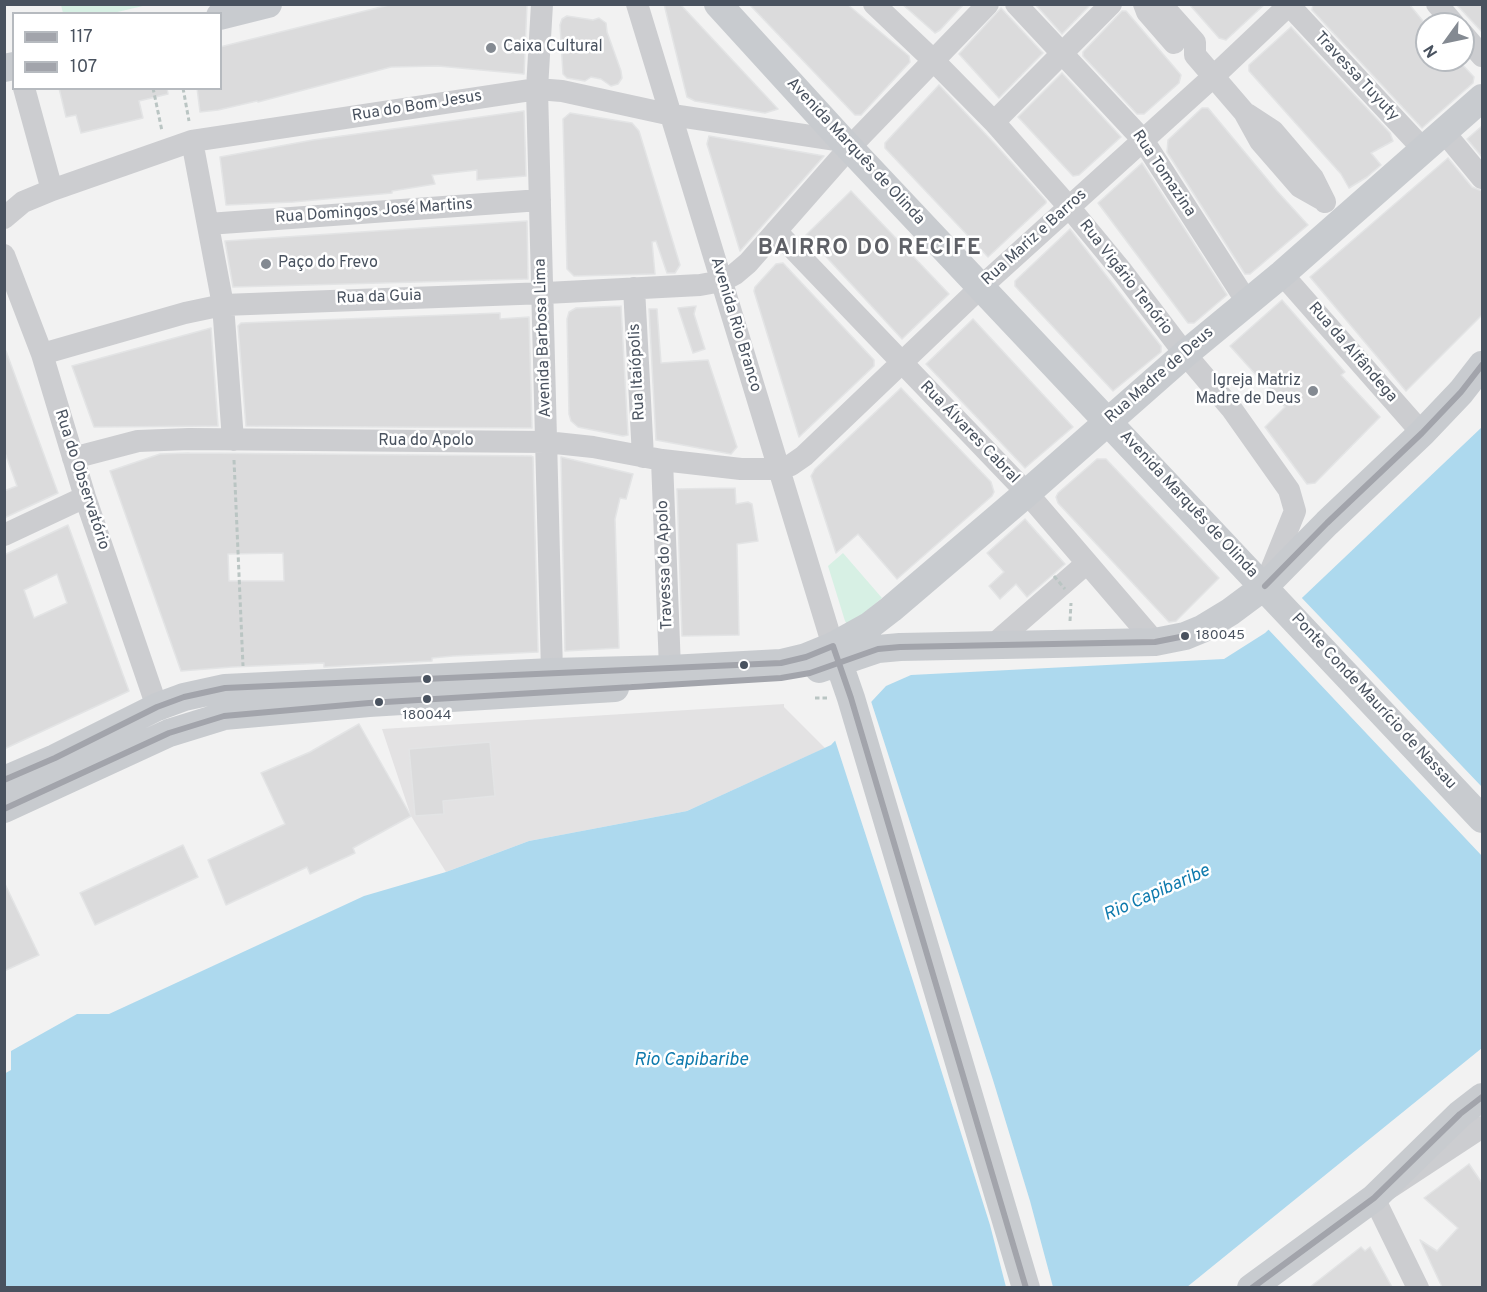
<!DOCTYPE html>
<meta charset="utf-8">
<style>
body{margin:0}
#map{position:relative;width:1487px;height:1292px;overflow:hidden;background:#f2f2f2;font-family:Overpass,sans-serif}
canvas{display:block}
.frame{position:absolute;inset:0;border:6px solid #49525f;pointer-events:none}
.legend{position:absolute;left:12px;top:12px;width:210px;height:78px;box-sizing:border-box;background:#fff;border:2px solid #b6babf;margin:0;padding:8px 10px;list-style:none;font-size:18px;color:#49525f}
.legend li{display:flex;align-items:center;gap:12px;height:30px}
.legend b{width:30px;border:2px solid #b6babf}
.north{position:absolute;left:1415px;top:12px;width:60px;height:60px;box-sizing:border-box;background:#fff;border:2px solid #b6babf;border-radius:50%;rotate:237deg;font-size:16px;font-weight:700;line-height:24px;text-align:center;color:#49525f}
.north::after{content:'';display:block;margin:auto;width:21px;height:27px;background:#848a92;clip-path:polygon(50% 0,100% 100%,50% 72%,0 100%)}
</style>
<div id="map">
<canvas width="1487" height="1292"></canvas>
<div class="frame"></div>
<ul class="legend">
<li><b style="height:8px;background:#a2a4ab"></b>117</li>
<li><b style="height:8px;background:#a2a4ab"></b>107</li>
</ul>
<div class="north">N</div>
</div>
<script>
const c = document.querySelector('canvas').getContext('2d');
c.lineJoin = 'round';
function fillPath(path, color) { c.fillStyle = color; c.fill(path, 'evenodd'); }
const shape = rows => new Path2D(rows.map(r => 'M' + r).join(''));
function stroke(path, color, width, dash) { c.strokeStyle = color; c.lineWidth = width; c.lineCap = dash ? 'butt' : 'round'; c.setLineDash(dash || []); c.stroke(path); }
function label(font, color, halo, rows, align = 'center') {
  c.font = font + ' Overpass,sans-serif'; c.lineWidth = 5; c.setLineDash([]); c.textBaseline = 'middle'; c.strokeStyle = halo; c.fillStyle = color; for (const [text, x, y, turn = 0] of rows) {
    c.save(); c.translate(x, y); c.rotate((+turn || 0) * Math.PI / 180); c.textAlign = isNaN(turn) ? turn : align; if (halo) c.strokeText(text, 0, 0); c.fillText(text, 0, 0); c.restore();
  }
}
const education = shape([
 [784,704,784,707,825,748,687,811,529,841,446,872,411,816,382,729]
]);
const green = shape([
 [61,5,61,4,147,5,109,14,63,13],
 [843,553,882,598,851,624,847,624,845,621,828,566]
]);
const water = shape([
 [1482,427,1482,1048,1187,1287,5,1288,4,1074,11,1070,11,1051,77,1014,109,1014,364,896,446,872,529,841,687,811,831,745,886,686,911,675,1224,659,1265,633]
]);
const pier = shape([
 [1300,596,1482,787,1482,856,1267,628],
 [870,698,993,1080,1030,1201,1053,1287,1006,1287,990,1225,913,981,834,737]
]);
const building = shape([
 [393,4,527,4,524,74,438,66,391,67,258,102,257,101,218,110,200,112,197,88,220,88,220,47,393,4],
 [664,4,680,4,778,109,765,113,695,101,687,97,664,4],
 [749,4,847,4,909,56,910,62,861,115,855,115,749,4],
 [902,4,964,4,940,30,935,33,902,4],
 [1035,4,1091,4,1062,34,1035,4],
 [1189,4,1265,4,1226,40,1219,38,1189,4],
 [1313,4,1409,4,1427,26,1427,60,1458,60,1474,77,1473,83,1422,128,1312,10,1313,4],
 [1456,4,1482,4,1482,32,1456,4],
 [1001,8,1043,53,999,98,959,54,1001,8],
 [1122,11,1126,11,1181,75,1179,83,1144,114,1137,114,1083,56,1083,52,1122,11],
 [567,16,593,20,599,18,606,23,607,32,621,71,622,78,618,84,611,86,601,79,591,77,585,81,567,78,563,74,560,25,562,19,567,16],
 [1291,27,1390,133,1393,141,1371,153,1381,165,1367,177,1349,188,1341,174,1249,71,1249,65,1291,27],
 [1062,73,1121,137,1079,175,1073,176,1018,117,1062,73],
 [939,85,995,144,1046,201,1046,203,988,257,885,148,885,143,939,85],
 [59,88,167,88,168,94,139,101,143,118,81,133,76,115,66,117,59,88],
 [1202,108,1208,108,1277,191,1308,225,1250,274,1245,274,1167,152,1168,140,1202,108],
 [524,111,526,176,477,180,477,170,432,175,435,184,392,191,392,193,293,202,226,205,220,157,313,140,524,111],
 [570,113,632,123,639,131,680,265,675,273,667,273,656,241,652,242,655,274,574,276,567,269,563,119,570,113],
 [1482,126,1482,157,1467,139,1482,126],
 [709,136,824,156,740,251,707,144,709,136],
 [1448,158,1472,187,1482,191,1482,315,1406,391,1310,277,1448,158],
 [1142,163,1227,295,1194,323,1188,323,1098,203,1142,163],
 [851,191,949,294,902,339,806,235,851,191],
 [527,221,528,279,233,287,225,241,527,221],
 [1070,229,1161,346,1161,352,1113,391,1015,286,1015,281,1070,229],
 [783,263,874,360,874,366,799,437,754,291,755,287,776,264,783,263],
 [1282,300,1345,372,1341,375,1380,417,1315,483,1307,484,1265,427,1285,407,1230,346,1282,300],
 [621,306,628,435,623,436,578,427,571,421,569,414,567,319,569,312,576,308,621,306],
 [696,306,694,314,705,349,693,353,678,308,696,306],
 [649,309,657,309,661,363,708,360,737,447,731,454,656,440,649,309],
 [500,313,500,319,529,317,532,428,246,426,238,326,241,323,500,313],
 [973,319,1073,427,1025,468,926,364,973,319],
 [211,328,218,426,94,427,72,366,211,328],
 [6,351,58,493,4,518,4,491,17,486,4,450,4,352,6,351],
 [901,388,991,482,994,492,992,496,897,579,858,534,836,553,811,476,815,469,901,388],
 [189,453,531,456,533,457,538,652,453,656,432,658,432,661,324,667,324,663,232,667,181,671,110,471,160,454,189,453],
 [283,553,284,581,229,581,228,554,283,553],
 [561,457,633,474,626,499,620,498,615,519,619,648,565,651,561,457],
 [1097,459,1106,459,1219,578,1176,621,1169,622,1058,503,1056,497,1058,493,1097,459],
 [735,488,736,504,748,502,752,504,758,541,737,544,739,635,682,636,677,489,735,488],
 [1025,519,1065,564,1027,597,1016,584,1000,599,989,586,1004,572,987,553,1025,519],
 [68,525,129,691,4,749,4,555,68,525],
 [57,574,67,603,34,618,24,590,57,574],
 [359,724,411,816,353,848,355,853,310,874,307,867,226,905,208,860,285,824,261,773,310,752,359,724],
 [490,742,495,796,443,801,444,814,415,816,409,749,490,742],
 [183,845,198,877,95,925,80,893,183,845],
 [4,882,39,955,4,971,4,882],
 [1469,1164,1482,1183,1482,1287,1442,1287,1420,1240,1437,1251,1458,1228,1424,1198,1469,1164],
 [1361,1247,1365,1251,1370,1247,1392,1287,1310,1287,1361,1247]
]);
const path = shape([
 [153,88,162,131],
 [183,88,189,121],
 [234,460,243,666],
 [1070,621,1071,603],
 [815,698,827,698]
]);
const minor = shape([
 [542,4,537,89,552,672],
 [637,4,833,646],
 [874,4,934,61,994,122,1069,207,1121,270,1185,354,1231,408,1289,490,1295,511,1267,580],
 [1016,4,1143,140,1247,302],
 [1144,4,1147,12,1174,43],
 [1161,4,1195,42,1195,55,1244,112,1260,141,1300,187,1323,200],
 [1437,4,1454,24],
 [1289,5,1423,149],
 [1463,34,1482,56],
 [24,88,52,190],
 [1247,114,1273,131,1313,178,1325,202],
 [994,122,1111,4],
 [1444,132,1482,178],
 [192,141,223,305,233,440],
 [4,218,23,202,52,190,192,141,537,89,562,91,672,115,843,141],
 [208,224,540,200],
 [776,231,1027,493,1155,642],
 [4,255,42,354,85,497,157,707],
 [1282,274,1422,433],
 [634,288,643,457],
 [42,354,185,313,223,305,546,293,700,285,722,281,735,274,748,263,850,147,988,4],
 [73,458,138,441,189,439,546,442,593,447,662,460,741,469,779,469,791,465,804,456,982,286,1214,76,1290,4],
 [662,460,670,669],
 [4,535,85,497],
 [994,644,1087,563],
 [1418,1288,1374,1198,1482,1127]
]);
const major = shape([
 [718,4,843,141,1482,819],
 [220,16,268,4],
 [4,68,14,66],
 [833,646,851,698,1026,1288],
 [819,669,878,649,900,647,1155,642,1185,636,1202,629,1230,612,1265,586,1327,523,1422,433,1461,392,1482,365],
 [4,780,55,758,157,707,184,697,225,688,552,672,670,669,781,663,806,657,833,646,869,626,891,609,1027,493,1185,354,1282,274,1482,98],
 [4,809,169,733,224,716,369,703,615,688],
 [1251,1288,1374,1198,1460,1114,1482,1097]
]);
const pathBridge = shape([
 [1054,576,1065,589]
]);
const bus1 = shape([
 [4,780,55,758,157,707,184,697,225,688,781,663,806,657,833,646,851,698,1026,1288],
 [1252,1288,1374,1198,1460,1114,1482,1097]
]);
const bus2 = shape([
 [1265,586,1327,523,1422,433,1461,392,1482,365],
 [4,809,169,733,224,716,369,703,781,678,810,673,878,649,900,647,1155,642,1185,636]
]);
const markers = [
 [491,48,6,"#848a92"],
 [266,264,6,"#848a92"],
 [1313,391,6,"#848a92"],
 [1185,636,5,"#49525f"],
 [744,665,5,"#49525f"],
 [427,679,5,"#49525f"],
 [427,699,5,"#49525f"],
 [379,702,5,"#49525f"]
];
const busNames = [
 ["180045",1196,636],
 ["180044",427,716,"center"]
];
const poiNames = [
 ["Caixa Cultural",503,48],
 ["Paço do Frevo",278,264],
 ["Igreja Matriz",1301,382,"right"],
 ["Madre de Deus",1301,400,"right"]
];
const streetNames = [
 ["Travessa Tuyuty",1356,77,47],
 ["Rua do Bom Jesus",417,107,-9],
 ["Avenida Marquês de Olinda",855,152,47],
 ["Rua Tomazina",1163,174,56],
 ["Rua Domingos José Martins",374,212,-4],
 ["Rua Mariz e Barros",1035,238,-42],
 ["Rua Vigário Tenório",1125,278,52],
 ["Rua da Guia",379,298,-2],
 ["Avenida Rio Branco",735,325,73],
 ["Avenida Barbosa Lima",544,338,-92],
 ["Rua da Alfândega",1352,353,49],
 ["Rua Itaiópolis",638,372,-93],
 ["Rua Madre de Deus",1160,376,-41],
 ["Rua Álvares Cabral",969,433,46],
 ["Rua do Apolo",426,442],
 ["Rua do Observatório",81,480,72],
 ["Avenida Marquês de Olinda",1188,505,47],
 ["Travessa do Apolo",666,565,-92],
 ["Ponte Conde Maurício de Nassau",1373,702,47]
];
const waterNames = [
 ["Rio Capibaribe",1157,894,-24],
 ["Rio Capibaribe",691,1061]
];
const districtNames = [
 ["BAIRRO DO RECIFE",870,250]
];
fillPath(education, '#e3e2e3');
fillPath(green, '#d7f0e4');
fillPath(water, '#add9ee');
fillPath(pier, '#f2f2f2');
fillPath(building, '#dbdbdc');
stroke(building, '#e3e4e5', 1.5);
stroke(path, '#bac5c3', 3, [4.5, 3]);
stroke(minor, '#cccdd0', 22);
stroke(major, '#c8cbcf', 28);
stroke(pathBridge, '#bac5c3', 3, [4.5, 3]);
stroke(bus1, '#a2a4ab', 6);
stroke(bus2, '#a2a4ab', 6);
for (const [x, y, r, color] of markers) { const dot = new Path2D(); dot.arc(x, y, r, 0, 2 * Math.PI); c.fillStyle = color; c.fill(dot); stroke(dot, '#fff', 2); }
label('14px', '#49525f', '#fff', busNames, 'left');
label('16px', '#49525f', '#fff', poiNames, 'left');
label('16px', '#49525f', '#fff', streetNames);
label('italic 18px', '#0e7aad', '#fff', waterNames);
c.letterSpacing = '1.5px';
label('bold 22px', '#5e6066', '#fff', districtNames);
c.letterSpacing = '0px';
</script>
